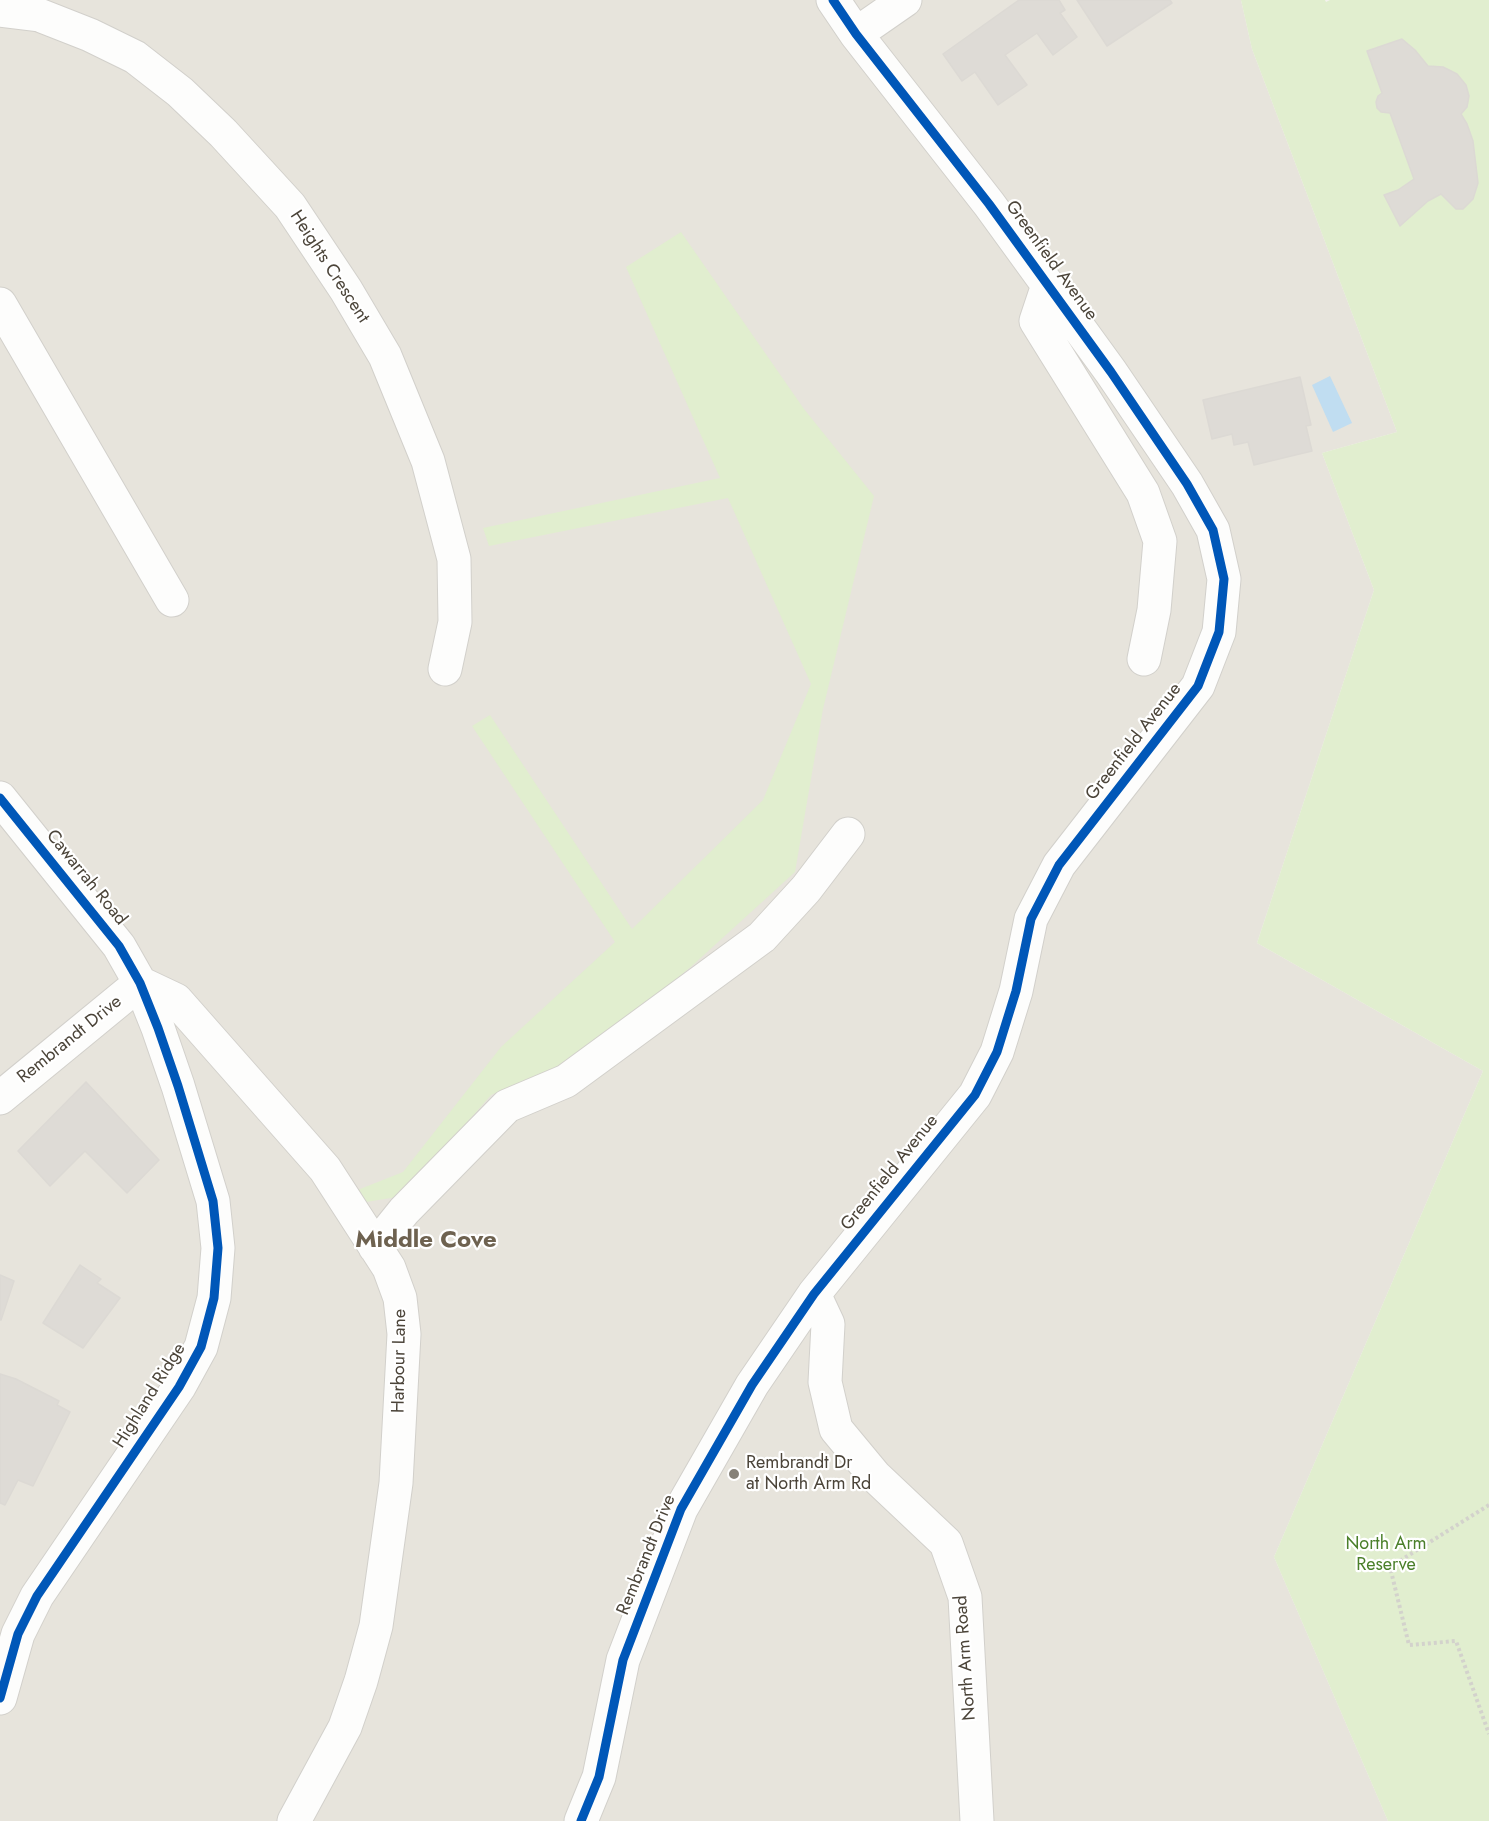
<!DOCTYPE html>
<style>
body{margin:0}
canvas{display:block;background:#f4f2ee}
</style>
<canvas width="1489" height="1821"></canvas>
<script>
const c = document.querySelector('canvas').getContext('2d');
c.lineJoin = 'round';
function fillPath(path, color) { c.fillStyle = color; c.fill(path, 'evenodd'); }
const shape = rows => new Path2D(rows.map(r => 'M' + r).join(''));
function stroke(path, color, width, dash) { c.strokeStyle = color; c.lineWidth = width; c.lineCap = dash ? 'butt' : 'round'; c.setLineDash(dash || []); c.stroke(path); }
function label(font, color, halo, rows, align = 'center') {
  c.font = font + ' Jost,sans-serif'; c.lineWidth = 4.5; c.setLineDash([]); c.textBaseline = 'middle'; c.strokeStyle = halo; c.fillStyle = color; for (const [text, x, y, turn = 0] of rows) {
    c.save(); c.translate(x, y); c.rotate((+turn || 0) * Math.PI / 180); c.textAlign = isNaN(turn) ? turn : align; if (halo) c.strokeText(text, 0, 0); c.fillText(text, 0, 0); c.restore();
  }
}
const residential = shape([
 [0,0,1241,0,1252,49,1397,432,1322,453,1374,590,1257,943,1483,1071,1274,1557,1388,1821,0,1821]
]);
const green = shape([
 [1241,0,1325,0,1326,2,1330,0,1489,0,1489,1821,1388,1821,1274,1557,1483,1071,1257,943,1374,590,1322,453,1397,432,1252,49],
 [681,232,804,409,874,496,823,709,795,872,694,964,589,1054,491,1095,403,1196,366,1202,355,1191,403,1172,501,1047,615,942,472,726,490,715,632,929,763,800,811,684,728,498,489,546,483,528,720,478,626,267]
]);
const water = shape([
 [1330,376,1352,423,1333,432,1312,385]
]);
const building = shape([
 [1019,0,1059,0,1065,10,1060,13,1077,37,1053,55,1037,33,1005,55,1027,85,998,105,975,72,962,81,943,54,1019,0],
 [1077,0,1170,0,1172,3,1107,46,1077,0],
 [1402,39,1415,50,1428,66,1443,67,1457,74,1466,85,1469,96,1467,107,1461,114,1467,124,1473,141,1478,183,1473,199,1463,209,1456,209,1441,194,1428,201,1400,226,1384,195,1398,190,1414,179,1390,113,1381,112,1377,108,1376,102,1378,96,1382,93,1367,51,1402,39],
 [1300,377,1311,425,1306,426,1312,451,1254,465,1248,442,1234,445,1232,434,1212,439,1203,400,1300,377],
 [86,1082,159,1160,127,1193,85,1151,50,1186,18,1151,86,1082],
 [80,1265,101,1279,97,1283,120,1298,83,1348,43,1323,80,1265],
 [0,1275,14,1281,1,1320,0,1320,0,1275],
 [0,1374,16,1379,59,1401,57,1405,70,1412,33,1486,18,1480,5,1505,0,1503,0,1374]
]);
const path = shape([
 [1489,1505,1390,1567,1409,1645,1456,1641,1489,1734]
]);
const minor = shape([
 [0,10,39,15,90,35,135,57,180,92,223,133,290,206,346,290,385,356,428,461,454,559,455,622,445,669],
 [856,34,905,0],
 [1048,285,1036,321,1143,493,1160,541,1154,610,1144,659],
 [0,304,172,600],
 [0,798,119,946,140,983,158,1028,178,1086,213,1201,218,1248,214,1298,201,1347,179,1387,37,1596,18,1634,0,1698],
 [140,983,176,1000,325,1169,389,1268,400,1298,404,1334,396,1483,376,1626,361,1681,345,1727,294,1821],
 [0,1098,140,983],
 [375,1247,404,1211,507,1106,566,1081,762,937,806,889,848,834],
 [814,1294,828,1324,825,1382,836,1429,875,1476,946,1543,965,1597,977,1821],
 [581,1821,599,1777,623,1660,681,1509,752,1385,814,1294,975,1095,997,1052,1016,991,1031,919,1059,865,1198,686,1219,632,1224,579,1213,530,1187,484,1111,372,989,204,856,34,833,0]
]);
const cycleway = shape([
 [0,798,119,946,140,983,158,1028,178,1086,213,1201,218,1248,214,1298,201,1347,179,1387,37,1596,18,1634,0,1698],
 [581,1821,599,1777,623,1660,681,1509,752,1385,814,1294,975,1095,997,1052,1016,991,1031,919,1059,865,1198,686,1219,632,1224,579,1213,530,1187,484,1111,372,989,204,856,34,833,0]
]);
const markers = [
 [734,1474,6,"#868178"]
];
const streetNames = [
 ["Greenfield Avenue",1051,261,54],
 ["Heights Crescent",329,267,57],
 ["Greenfield Avenue",1134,742,-52],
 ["Cawarrah Road",86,878,51],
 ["Rembrandt Drive",70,1040,-39],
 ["Greenfield Avenue",890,1173,-51],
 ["Harbour Lane",400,1361,-89],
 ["Highland Ridge",150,1396,-58],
 ["Rembrandt Drive",647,1555,-68],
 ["North Arm Road",966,1658,-94]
];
const poiNames = [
 ["Rembrandt Dr",746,1464],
 ["at North Arm Rd",746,1485]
];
const parkNames = [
 ["North Arm",1386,1545],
 ["Reserve",1386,1566]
];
const districtNames = [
 ["Middle Cove",426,1241]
];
fillPath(residential, '#e7e4dc');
fillPath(green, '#e1eecf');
fillPath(water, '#c0ddf1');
fillPath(building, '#dedbd6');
stroke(building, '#dcd9d4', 1.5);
stroke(minor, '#d2d0cb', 35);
stroke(path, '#d3d2cc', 4, [3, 3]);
stroke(minor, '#fdfdfc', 33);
stroke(cycleway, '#0057b8', 9);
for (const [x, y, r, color] of markers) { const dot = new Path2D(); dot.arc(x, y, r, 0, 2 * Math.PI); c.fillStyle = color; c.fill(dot); stroke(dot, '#fff', 2); }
label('18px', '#4b4439', '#fff', streetNames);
label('18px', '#4b4439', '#fff', poiNames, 'left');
label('18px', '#4a7f2a', '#fff', parkNames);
label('bold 24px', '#6e6250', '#fff', districtNames);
</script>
